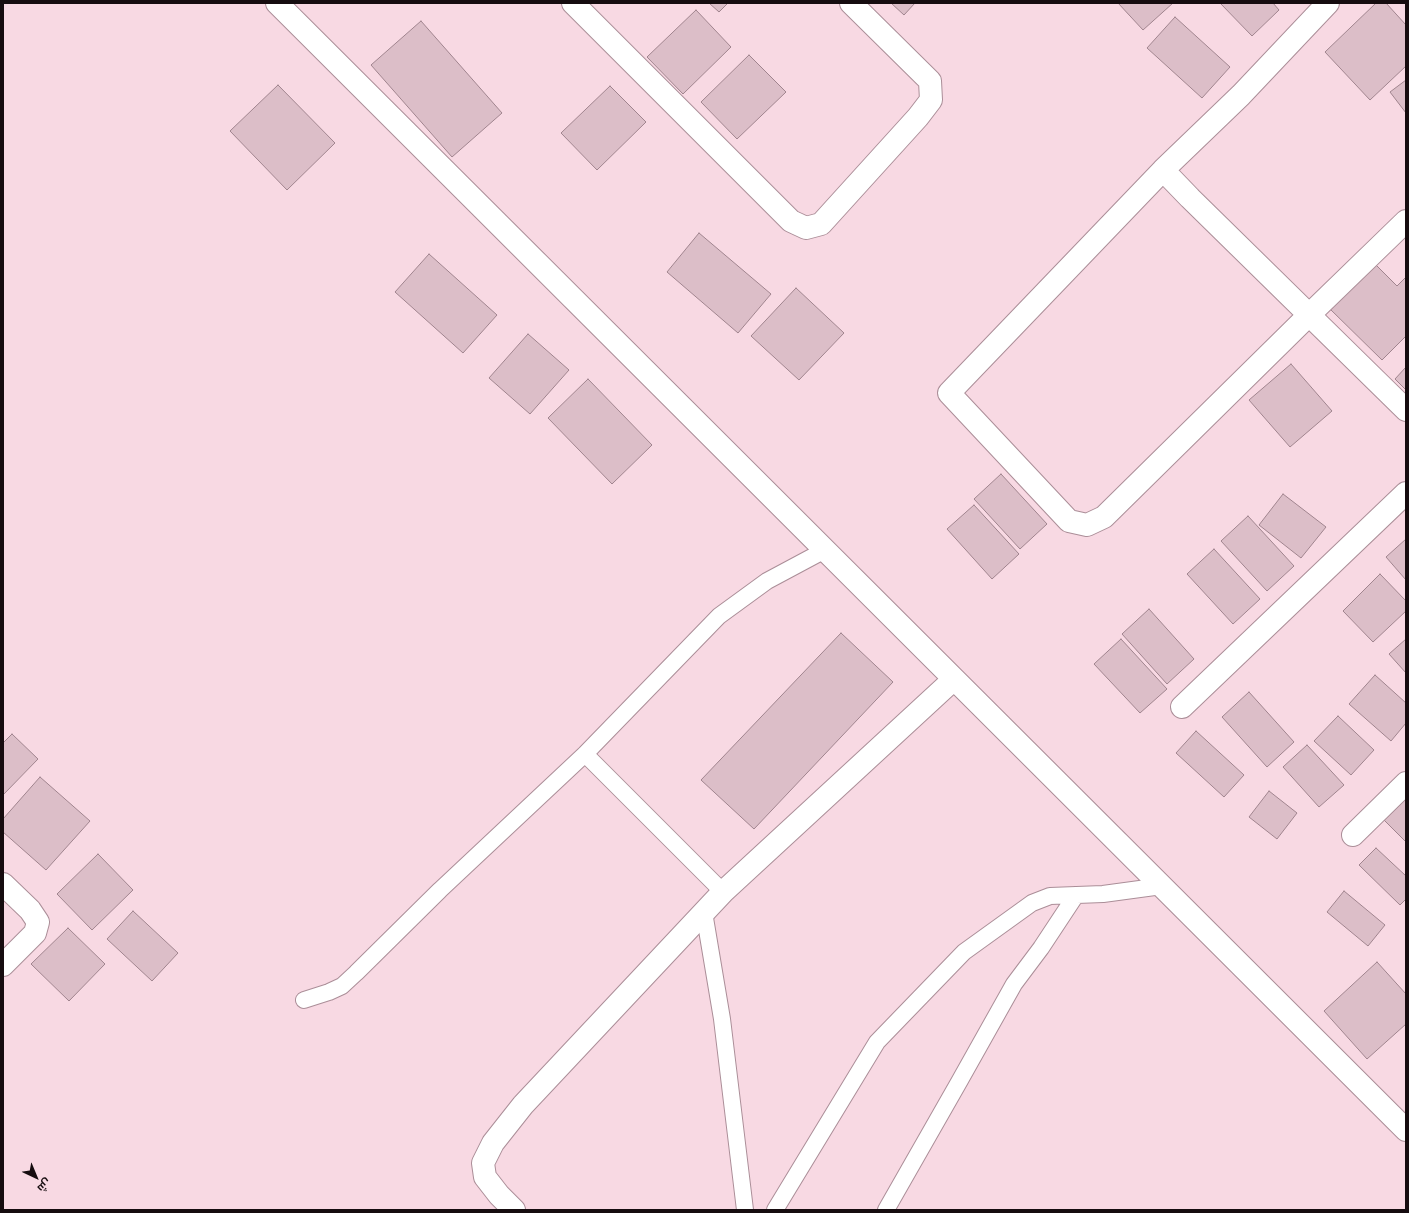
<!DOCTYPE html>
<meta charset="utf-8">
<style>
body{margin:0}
#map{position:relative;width:1409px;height:1213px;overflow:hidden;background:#f8d9e3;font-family:Georgia,Cairo,serif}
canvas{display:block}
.frame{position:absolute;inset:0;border:4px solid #160c0f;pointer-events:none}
.north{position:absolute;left:16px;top:1157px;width:40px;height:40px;-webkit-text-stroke:3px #f8d9e3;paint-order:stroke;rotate:136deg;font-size:11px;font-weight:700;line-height:16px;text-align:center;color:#160c0f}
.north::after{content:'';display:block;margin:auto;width:14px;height:18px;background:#160c0f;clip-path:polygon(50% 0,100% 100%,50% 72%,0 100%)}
</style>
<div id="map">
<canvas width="1409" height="1213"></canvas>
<div class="frame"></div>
<div class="north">ش</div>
</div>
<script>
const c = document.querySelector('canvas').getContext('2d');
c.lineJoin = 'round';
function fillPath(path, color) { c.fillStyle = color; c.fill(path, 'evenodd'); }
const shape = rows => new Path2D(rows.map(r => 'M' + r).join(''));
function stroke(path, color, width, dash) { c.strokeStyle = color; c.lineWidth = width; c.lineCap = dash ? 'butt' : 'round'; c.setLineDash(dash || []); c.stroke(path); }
const building = shape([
 [709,3,728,3,719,12,709,3],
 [891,3,915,3,904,15,891,3],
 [1118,3,1173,3,1143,30,1118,3],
 [1220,3,1273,3,1279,10,1252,36,1220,3],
 [1376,3,1386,3,1406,25,1406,66,1370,100,1325,52,1376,3],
 [696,10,731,47,683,94,647,57,696,10],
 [1175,17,1230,67,1202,98,1147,48,1175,17],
 [421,21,502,113,452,157,371,65,421,21],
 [749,55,786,92,737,139,701,102,749,55],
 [1406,80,1406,113,1390,92,1406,80],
 [278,85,335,143,287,190,230,131,278,85],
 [610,86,646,122,597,170,561,133,610,86],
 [699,233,771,294,738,333,667,272,699,233],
 [429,254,497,315,463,353,395,292,429,254],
 [1375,264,1397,286,1406,277,1406,336,1382,360,1330,309,1375,264],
 [796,288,844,333,799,380,751,336,796,288],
 [528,334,569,370,530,414,489,378,528,334],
 [1291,364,1332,411,1290,447,1249,400,1291,364],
 [1406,367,1406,390,1395,379,1406,367],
 [588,379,652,445,612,484,548,418,588,379],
 [1001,474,1047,524,1020,549,974,499,1001,474],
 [1283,494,1326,527,1301,558,1259,525,1283,494],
 [974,505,1019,554,992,579,947,529,974,505],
 [1248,516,1294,566,1267,591,1221,541,1248,516],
 [1406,539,1406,580,1386,557,1406,539],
 [1214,549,1260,599,1233,624,1187,574,1214,549],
 [1380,574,1406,601,1406,611,1373,642,1343,611,1380,574],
 [1149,609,1194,659,1167,684,1122,634,1149,609],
 [841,633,893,682,754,829,701,780,841,633],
 [1121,639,1167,689,1140,713,1094,664,1121,639],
 [1406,639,1406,673,1389,654,1406,639],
 [1375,675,1406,703,1406,723,1391,741,1349,704,1375,675],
 [1249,692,1294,742,1267,767,1222,717,1249,692],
 [1338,716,1374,750,1351,775,1314,741,1338,716],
 [1196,731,1244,775,1224,797,1176,753,1196,731],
 [12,734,38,759,3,795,3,743,12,734],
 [1307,745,1344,785,1319,807,1283,767,1307,745],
 [40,777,90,821,46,870,3,832,3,819,40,777],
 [1269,791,1297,813,1277,839,1249,817,1269,791],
 [1405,800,1406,801,1406,842,1384,820,1405,800],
 [1376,848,1406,876,1406,899,1400,905,1359,865,1376,848],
 [98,854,133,890,92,930,57,894,98,854],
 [1344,891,1385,925,1368,946,1327,912,1344,891],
 [133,911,178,953,152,981,107,939,133,911],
 [68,928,105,964,69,1001,31,964,68,928],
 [1377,962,1406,994,1406,1024,1367,1059,1324,1011,1377,962]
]);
const service = shape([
 [585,754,723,892],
 [704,912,722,1019,745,1210],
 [304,1000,329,992,342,986,356,973,440,890,585,754,719,616,767,581,825,550],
 [775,1210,877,1042,964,952,1032,903,1050,896,1103,894,1162,886],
 [886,1210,959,1082,1014,984,1041,948,1076,895]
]);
const minor = shape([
 [277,3,1406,1130],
 [573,3,791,221,806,228,821,224,918,117,931,100,930,81,851,3],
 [1328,3,1241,95,1163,170,1190,198,1406,410],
 [1163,170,949,393,1069,521,1087,525,1104,517,1309,315,1406,221],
 [1182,707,1406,493],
 [1353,835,1406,783],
 [3,884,30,910,38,922,35,933,3,965],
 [514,1210,499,1195,485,1177,483,1163,493,1143,523,1105,723,892,954,679]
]);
fillPath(building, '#dcbec8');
stroke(building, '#a0848e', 1);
stroke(service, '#ab8e98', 18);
stroke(minor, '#ab8e98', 24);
stroke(service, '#fff', 16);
stroke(minor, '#fff', 22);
</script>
